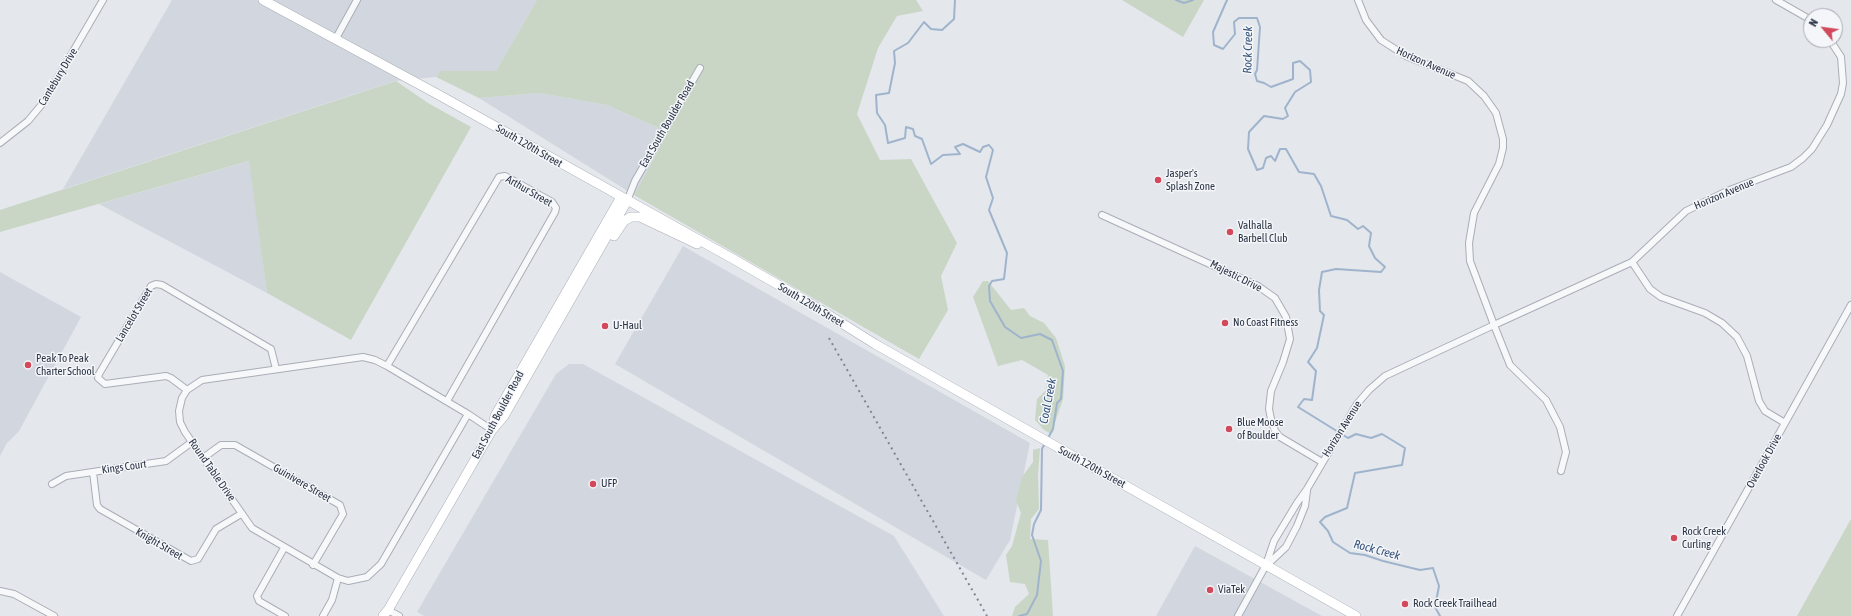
<!DOCTYPE html>
<style>
body{margin:0}
#map{position:relative;width:1851px;height:616px;overflow:hidden;background:#e4e7ec;font-family:"Asap Condensed",sans-serif}
canvas{display:block}
.north{position:absolute;left:1803px;top:8px;width:40px;height:40px;box-sizing:border-box;background:#f4f6f9;border:1px solid #a4a8b1;border-radius:50%;rotate:299deg;font-size:11px;font-weight:700;line-height:16px;text-align:center;color:#2b3445}
.north::after{content:'';display:block;margin:auto;width:14px;height:18px;background:#d1495b;clip-path:polygon(50% 0,100% 100%,50% 72%,0 100%)}
</style>
<div id="map">
<canvas width="1851" height="616"></canvas>
<div class="north">N</div>
</div>
<script>
const c = document.querySelector('canvas').getContext('2d');
c.lineJoin = 'round';
function fillPath(path, color) { c.fillStyle = color; c.fill(path, 'evenodd'); }
const shape = rows => new Path2D(rows.map(r => 'M' + r).join(''));
function stroke(path, color, width, dash) { c.strokeStyle = color; c.lineWidth = width; c.lineCap = dash ? 'butt' : 'round'; c.setLineDash(dash || []); c.stroke(path); }
function label(font, color, halo, rows, align = 'center') {
  c.font = font + ' "Asap Condensed",sans-serif'; c.lineWidth = 3; c.setLineDash([]); c.textBaseline = 'middle'; c.strokeStyle = halo; c.fillStyle = color; for (const [text, x, y, turn = 0] of rows) {
    c.save(); c.translate(x, y); c.rotate((+turn || 0) * Math.PI / 180); c.textAlign = isNaN(turn) ? turn : align; if (halo) c.strokeText(text, 0, 0); c.fillText(text, 0, 0); c.restore();
  }
}
const built = shape([
 [172,0,537,0,496,71,440,71,436,77,395,81,63,189],
 [539,93,607,105,668,132,634,195,479,98],
 [250,161,267,293,99,204],
 [683,246,1030,443,1010,540,986,580,615,364],
 [0,272,81,317,19,431,7,443,0,456],
 [569,364,583,364,894,536,944,616,424,616,417,612,556,374],
 [1195,546,1322,616,1156,616]
]);
const green = shape([
 [537,0,916,0,923,11,897,16,878,48,857,114,880,160,911,159,957,243,941,276,948,310,919,359,634,195,668,132,607,105,539,93,479,98,436,77,440,71,496,71],
 [1122,0,1204,0,1183,37],
 [396,81,428,103,471,127,351,340,267,293,249,161,0,232,0,210],
 [983,281,988,281,1011,310,1024,308,1030,316,1044,323,1056,338,1065,366,1063,399,1051,434,1044,430,1035,420,1037,399,1046,390,1048,375,1022,360,998,366,973,297],
 [1040,448,1038,475,1039,509,1031,519,1030,539,1048,540,1053,616,1012,616,1015,607,1029,594,1025,584,1010,582,1006,555,1012,546,1021,513,1016,501,1022,477,1033,462,1033,450],
 [1851,519,1851,616,1797,616]
]);
const stream = shape([
 [955,0,954,19,942,30,931,29,924,22,908,43,894,51,895,63,889,93,876,95,877,113,885,125,888,143,905,138,906,127,913,129,915,136,922,139,931,164,943,155,960,154,955,147,963,144,980,152,983,147,989,145,993,150,986,177,993,198,989,210,1007,253,1004,279,992,281,989,286,990,301,1005,327,1021,338,1040,334,1052,340,1063,371,1061,399,1057,403,1053,429,1048,438],
 [1176,0,1184,3,1193,0],
 [1227,0,1213,32,1214,45,1223,49,1235,34,1234,22,1239,18,1257,18,1260,27,1257,70,1255,74,1257,81,1264,83,1271,87,1293,79,1293,63,1300,61,1310,70,1311,82,1295,92,1285,108,1288,116,1283,119,1264,116,1249,132,1248,149,1257,170,1263,168,1266,158,1271,156,1275,161,1280,149,1286,149,1299,172,1314,174,1321,186,1331,216,1347,220,1358,229,1363,226,1371,233,1369,246,1375,258,1385,267,1381,272,1336,269,1322,272,1319,290,1320,311,1324,315,1317,348,1308,362,1316,371,1312,400,1304,399,1298,407,1348,438,1356,434,1371,438,1382,434,1405,448,1402,465,1355,473,1347,508,1325,517,1320,522,1328,531,1333,542,1350,553,1365,555,1383,561,1420,570,1433,568,1439,586,1435,607,1440,616],
 [1019,616,1027,614,1037,595,1041,561,1032,535,1034,524,1041,510,1042,449,1045,443]
]);
const street = shape([
 [1358,0,1366,20,1381,40,1406,56,1468,81,1484,96,1496,113,1503,139,1503,148,1499,164,1474,213,1469,243,1470,261,1494,325,1632,262,1686,211,1727,191,1791,167,1803,158,1812,149,1827,125,1841,94,1843,83,1841,57,1830,40],
 [1776,0,1811,20],
 [335,40,357,0],
 [0,143,28,121,43,103,103,0],
 [627,201,635,181,700,68],
 [1102,215,1258,286,1275,298,1286,317,1290,339,1283,362,1271,391,1269,409,1271,419,1275,431,1280,437,1322,462],
 [1632,262,1650,289,1661,297,1705,313,1722,323,1737,337,1747,356,1759,401,1765,411,1785,423],
 [387,366,499,177,505,176,552,202,556,208,555,212,447,401],
 [187,390,171,378,166,376,105,384,98,378,99,374,151,286,156,284,162,285,271,349,276,369],
 [468,414,381,564,367,577,348,581,338,578,252,528,185,432,180,422,179,411,182,398,187,390,202,380,363,357,375,360,387,366,468,414,492,430],
 [203,458,221,445,235,445,340,505,343,514,313,565],
 [93,472,97,505,100,509,191,561,198,559,216,529,241,514],
 [52,484,66,476,166,461,192,442],
 [284,548,257,596,259,601,285,616],
 [1268,564,1286,547,1297,526,1305,506,1307,491],
 [0,591,14,594,54,616],
 [388,610,399,616],
 [323,616,332,600,338,578],
 [1238,616,1266,565,1274,541,1297,503,1307,489,1357,404,1369,390,1385,376,1494,325,1510,365,1546,400,1560,427,1566,452,1561,471],
 [1677,616,1851,305]
]);
const secondary = shape([
 [263,0,439,95,735,260,808,302,875,344,1356,616],
 [614,236,624,221,631,217,640,217,697,244],
 [493,429,504,416,627,201],
 [383,616,388,610,492,430,495,416,621,197]
]);
const rail = shape([
 [829,338,987,616]
]);
const markers = [
 [1158,180,4,"#d1495b"],
 [1230,232,4,"#d1495b"],
 [1225,323,4,"#d1495b"],
 [605,326,4,"#d1495b"],
 [28,365,4,"#d1495b"],
 [1229,429,4,"#d1495b"],
 [593,484,4,"#d1495b"],
 [1674,538,4,"#d1495b"],
 [1210,590,4,"#d1495b"],
 [1405,604,4,"#d1495b"]
];
const streetNames = [
 ["Horizon Avenue",1426,63,24],
 ["Cantebury Drive",58,77,-59],
 ["East South Boulder Road",667,124,-60],
 ["South 120th Street",529,146,30],
 ["Arthur Street",529,191,30],
 ["Horizon Avenue",1724,194,-23],
 ["Majestic Drive",1236,276,27],
 ["South 120th Street",811,305,31],
 ["Lancelot Street",134,315,-59],
 ["East South Boulder Road",498,415,-62],
 ["Horizon Avenue",1342,429,-58],
 ["Overlook Drive",1764,461,-61],
 ["Kings Court",124,467,-8],
 ["South 120th Street",1092,467,29],
 ["Round Table Drive",212,470,55],
 ["Guinivere Street",302,483,30],
 ["Knight Street",159,544,30]
];
const poiNames = [
 ["Jasper's",1166,174],
 ["Splash Zone",1166,187],
 ["Valhalla",1238,226],
 ["Barbell Club",1238,239],
 ["No Coast Fitness",1233,323],
 ["U-Haul",613,326],
 ["Peak To Peak",36,359],
 ["Charter School",36,372],
 ["Blue Moose",1237,423],
 ["of Boulder",1237,436],
 ["UFP",601,484],
 ["Rock Creek",1682,532],
 ["Curling",1682,545],
 ["ViaTek",1218,590],
 ["Rock Creek Trailhead",1413,604]
];
const waterNames = [
 ["Rock Creek",1248,50,-89],
 ["Coal Creek",1048,401,-79],
 ["Rock Creek",1377,550,15]
];
fillPath(built, '#d2d6de');
fillPath(green, '#c9d6c5');
stroke(stream, '#9fb4cc', 2);
stroke(street, '#a9aeb7', 8);
stroke(secondary, '#a9aeb7', 10);
stroke(street, '#f7f8fa', 6);
stroke(secondary, '#fff', 9);
stroke(rail, '#7d8696', 2, [2, 4]);
for (const [x, y, r, color] of markers) { const dot = new Path2D(); dot.arc(x, y, r, 0, 2 * Math.PI); c.fillStyle = color; c.fill(dot); stroke(dot, '#f4f6f9', 1.5); }
label('11px', '#2b3445', '#f4f6f9', streetNames);
label('11px', '#2b3445', '#f4f6f9', poiNames, 'left');
label('italic 12px', '#34527a', '#f4f6f9', waterNames);
</script>
